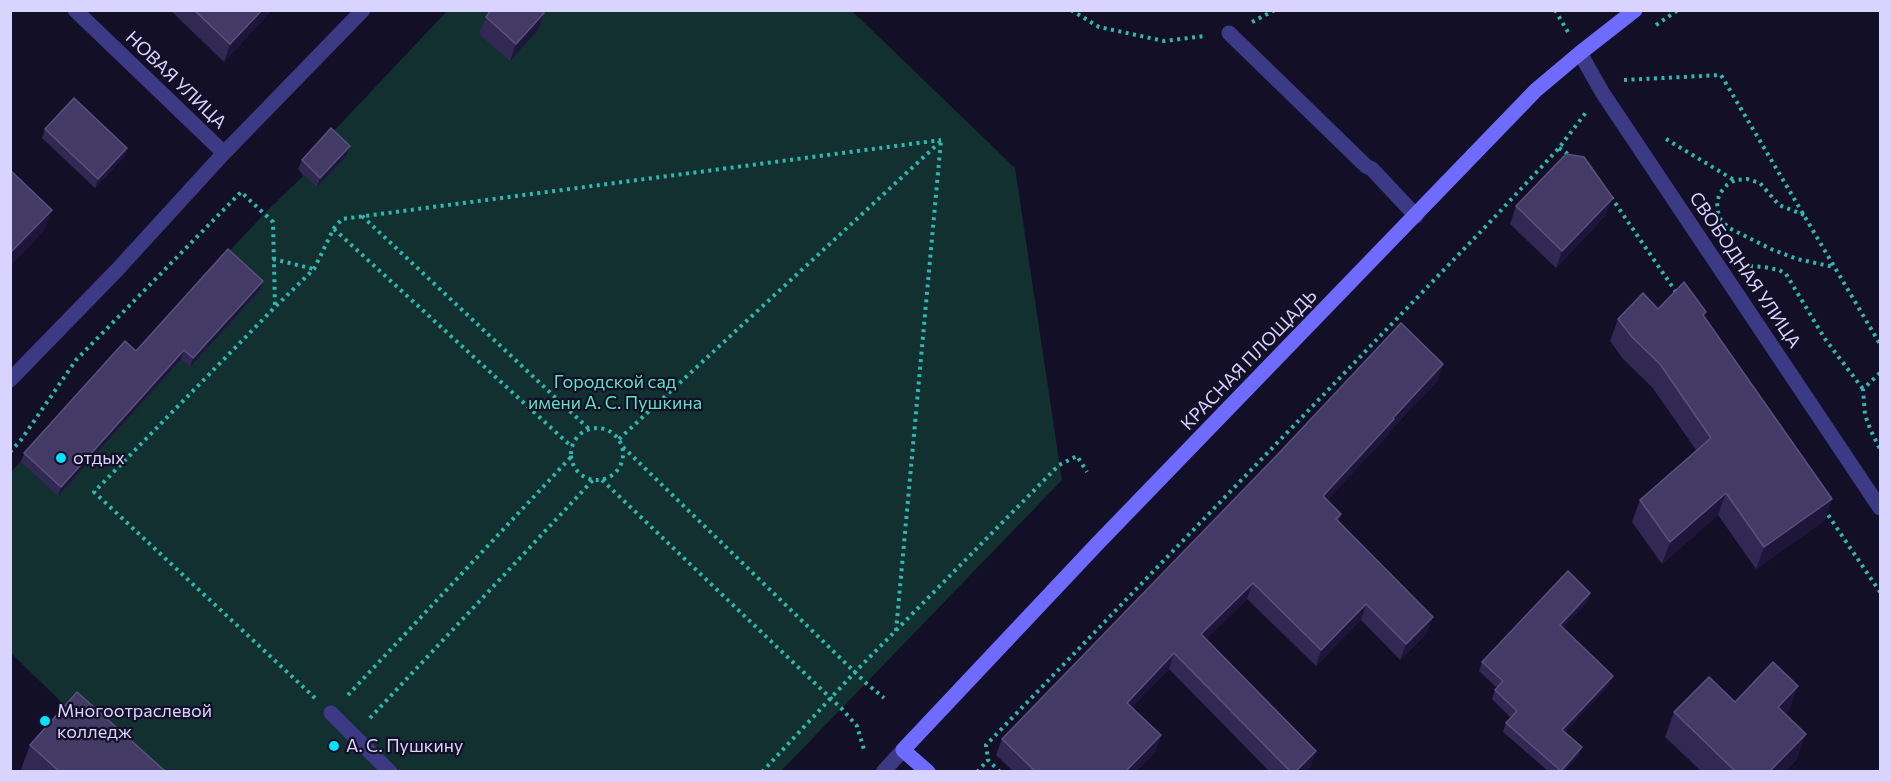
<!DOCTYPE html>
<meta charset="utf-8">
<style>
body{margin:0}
#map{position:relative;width:1891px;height:782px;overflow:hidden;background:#130f26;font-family:Commissioner,sans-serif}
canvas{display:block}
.frame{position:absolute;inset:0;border:12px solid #d9d4ff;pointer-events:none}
</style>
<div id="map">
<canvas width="1891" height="782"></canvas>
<div class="frame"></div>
</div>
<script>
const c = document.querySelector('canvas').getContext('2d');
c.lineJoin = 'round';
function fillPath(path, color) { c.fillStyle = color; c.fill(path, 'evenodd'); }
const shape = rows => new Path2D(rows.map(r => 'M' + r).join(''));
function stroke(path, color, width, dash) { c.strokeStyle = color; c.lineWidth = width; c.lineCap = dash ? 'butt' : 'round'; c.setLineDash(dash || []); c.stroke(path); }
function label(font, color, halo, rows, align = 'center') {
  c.font = font + ' Commissioner,sans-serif'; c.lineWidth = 4.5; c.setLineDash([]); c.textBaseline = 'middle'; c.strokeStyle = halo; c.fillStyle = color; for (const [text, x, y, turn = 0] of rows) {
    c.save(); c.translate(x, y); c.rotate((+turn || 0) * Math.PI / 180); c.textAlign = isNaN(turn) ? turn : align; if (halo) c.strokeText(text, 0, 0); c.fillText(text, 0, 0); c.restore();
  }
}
const green = shape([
 [851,10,1015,168,1062,480,781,771,133,772,11,653,10,473,118,355,128,360,264,214,303,176,298,169,447,11]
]);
const path = shape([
 [1071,10,1099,27,1164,41,1205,36],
 [1555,10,1568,32],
 [1252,22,1275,10],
 [1656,25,1678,10],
 [1624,80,1721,75,1880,344],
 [1666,139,1734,180],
 [1559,148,1571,156],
 [1611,197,1678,295],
 [1804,215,1779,205,1760,183,1747,179,1735,180,1727,185,1720,193,1717,202,1718,212,1721,220,1729,228,1771,249,1797,259,1834,267],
 [362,216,589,429],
 [334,229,572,447],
 [273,259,314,269],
 [1750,266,1764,267,1779,270,1786,274,1825,339,1863,389],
 [1880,373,1863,389,1865,415,1871,431,1880,449],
 '571 454a26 26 0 1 1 52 0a26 26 0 1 1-52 0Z',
 [619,439,941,141],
 [623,447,866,683,884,698],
 [10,452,21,440,76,360,241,192,273,222,275,306],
 [602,480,842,709,857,726,865,753],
 [1824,509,1880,592],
 [896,631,941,140],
 [348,695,572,456],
 [315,698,94,492,275,307,314,269,334,228,342,219,941,140],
 [370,718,593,480],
 [762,772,855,672,1059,465,1077,456,1087,472],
 [977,772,988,760],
 [1000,772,988,760,986,745,1490,222,1559,148,1587,111]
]);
const lane = shape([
 [1229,33,1366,166,1372,169,1416,216],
 [331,713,390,772]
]);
const street = shape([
 [75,10,224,153],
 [1580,53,1602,92,1880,508],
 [10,380,117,270,224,153,363,10],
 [883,772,903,750]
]);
const secondary = shape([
 [928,772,903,750,1098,543,1536,90,1580,53,1635,10]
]);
const wall = shape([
 [170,10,272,10,224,62],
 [544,13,538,30,510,61,479,34,486,17],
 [45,129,127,148,124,157,95,188,42,138],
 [347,155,317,187,298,169,302,160],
 [1516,206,1606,215,1556,268,1510,224],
 [263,281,260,290,190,367,181,359,58,496,21,462,24,453,136,351],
 [1658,309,1704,317,1832,499,1824,521,1756,569,1718,515,1662,564,1632,522,1640,500,1696,450,1652,387,1623,359,1610,341,1618,319],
 [1443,364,1438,380,1390,431,1388,435,1327,500,1341,514,1338,521,1427,633,1400,660,1361,620,1316,666,1247,599,1206,639,1316,751,1310,767,1306,771,1269,771,1169,669,1132,707,1156,751,1136,771,1013,771,996,755,1002,739],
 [1590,593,1587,602,1563,628,1609,685,1565,732,1582,747,1578,756,1565,771,1548,771,1503,732,1506,723,1511,718,1492,699,1495,690,1497,688,1479,671,1482,662],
 [1798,686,1789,710,1785,714,1797,759,1785,771,1701,771,1665,737,1674,712,1735,702],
 [30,745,165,771,23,771,21,769]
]);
const shadedWall = shape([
 [262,10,272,10,224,62,230,44],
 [544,13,538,30,510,61,516,44],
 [350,146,347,155,317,187,320,178],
 [127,148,124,157,95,188,98,179],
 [1613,198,1606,215,1556,268,1562,251],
 [52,210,44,231,10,267,10,253],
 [263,281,260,290,190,367,193,358],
 [184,350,181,359,58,496,61,487],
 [1443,364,1438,380,1390,431,1388,435,1317,512,1323,496,1393,418],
 [1726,493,1718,515,1662,564,1670,542],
 [1832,499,1824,521,1756,569,1764,547],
 [1253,583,1247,599,1195,650,1201,634],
 [1590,593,1587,602,1557,635,1560,625],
 [1366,604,1361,620,1316,666,1321,650],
 [1433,617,1427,633,1400,660,1406,644],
 [1174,653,1169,669,1122,718,1127,703],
 [1613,676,1609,685,1559,739,1562,730],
 [1798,686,1789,710,1769,731,1778,707],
 [1806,734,1797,759,1785,771,1770,771],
 [1161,735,1156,751,1136,771,1126,771],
 [1582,747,1578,756,1565,771,1561,771],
 [1316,751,1310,767,1306,771,1296,771]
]);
const building = shape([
 [194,10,262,10,230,44,194,10],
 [491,10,541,10,544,13,516,44,486,17,491,10],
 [74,98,127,148,98,179,45,129,74,98],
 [331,128,350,146,320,178,302,160,331,128],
 [1566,154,1584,157,1613,198,1562,251,1516,206,1566,154],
 [10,170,52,210,10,253,10,170],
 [228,249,263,281,193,358,184,350,61,487,24,453,125,341,136,351,228,249],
 [1684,282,1706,312,1703,315,1832,499,1764,547,1726,493,1670,542,1640,500,1711,438,1660,364,1632,337,1618,319,1643,293,1658,309,1684,282],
 [1401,323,1443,364,1393,418,1394,419,1323,496,1341,514,1336,519,1433,617,1406,644,1366,604,1321,650,1253,583,1201,634,1316,751,1296,771,1290,771,1174,653,1127,703,1161,735,1126,771,1035,771,1002,739,1280,452,1401,323],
 [1568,571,1590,593,1560,625,1613,676,1562,730,1582,747,1561,771,1506,723,1517,711,1495,690,1503,681,1482,662,1568,571],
 [1773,662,1798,686,1778,707,1806,734,1770,771,1735,771,1674,712,1709,677,1735,702,1773,662],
 [77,692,165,771,59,771,30,745,77,692]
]);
const markers = [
 [61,458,6,"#00e5ff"],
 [45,721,6,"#00e5ff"],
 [334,746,6,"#00e5ff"]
];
const streetNames = [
 ["НОВАЯ УЛИЦА",176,80,44],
 ["СВОБОДНАЯ УЛИЦА",1745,270,56],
 ["КРАСНАЯ ПЛОЩАДЬ",1249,360,-46]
];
const parkNames = [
 ["Городской сад",615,382],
 ["имени А. С. Пушкина",615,403]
];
const poiNames = [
 ["отдых",73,458],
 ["Многоотраслевой",57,711],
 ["колледж",57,732],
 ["А. С. Пушкину",346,746]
];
fillPath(green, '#12302f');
stroke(path, '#2fb8b0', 4, [3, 4.5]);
stroke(lane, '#3d3a85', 15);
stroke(street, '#3d3a85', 15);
stroke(secondary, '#6f6bff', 15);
fillPath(wall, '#312854');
fillPath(shadedWall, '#1d163a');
fillPath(building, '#433a66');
stroke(building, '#5a527e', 1.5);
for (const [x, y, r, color] of markers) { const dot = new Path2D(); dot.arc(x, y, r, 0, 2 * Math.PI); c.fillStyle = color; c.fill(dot); stroke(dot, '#130f26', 2); }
label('18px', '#d9d4ff', '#130f26', streetNames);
label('18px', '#5fe0c0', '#130f26', parkNames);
label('18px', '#d9d4ff', '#130f26', poiNames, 'left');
</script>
